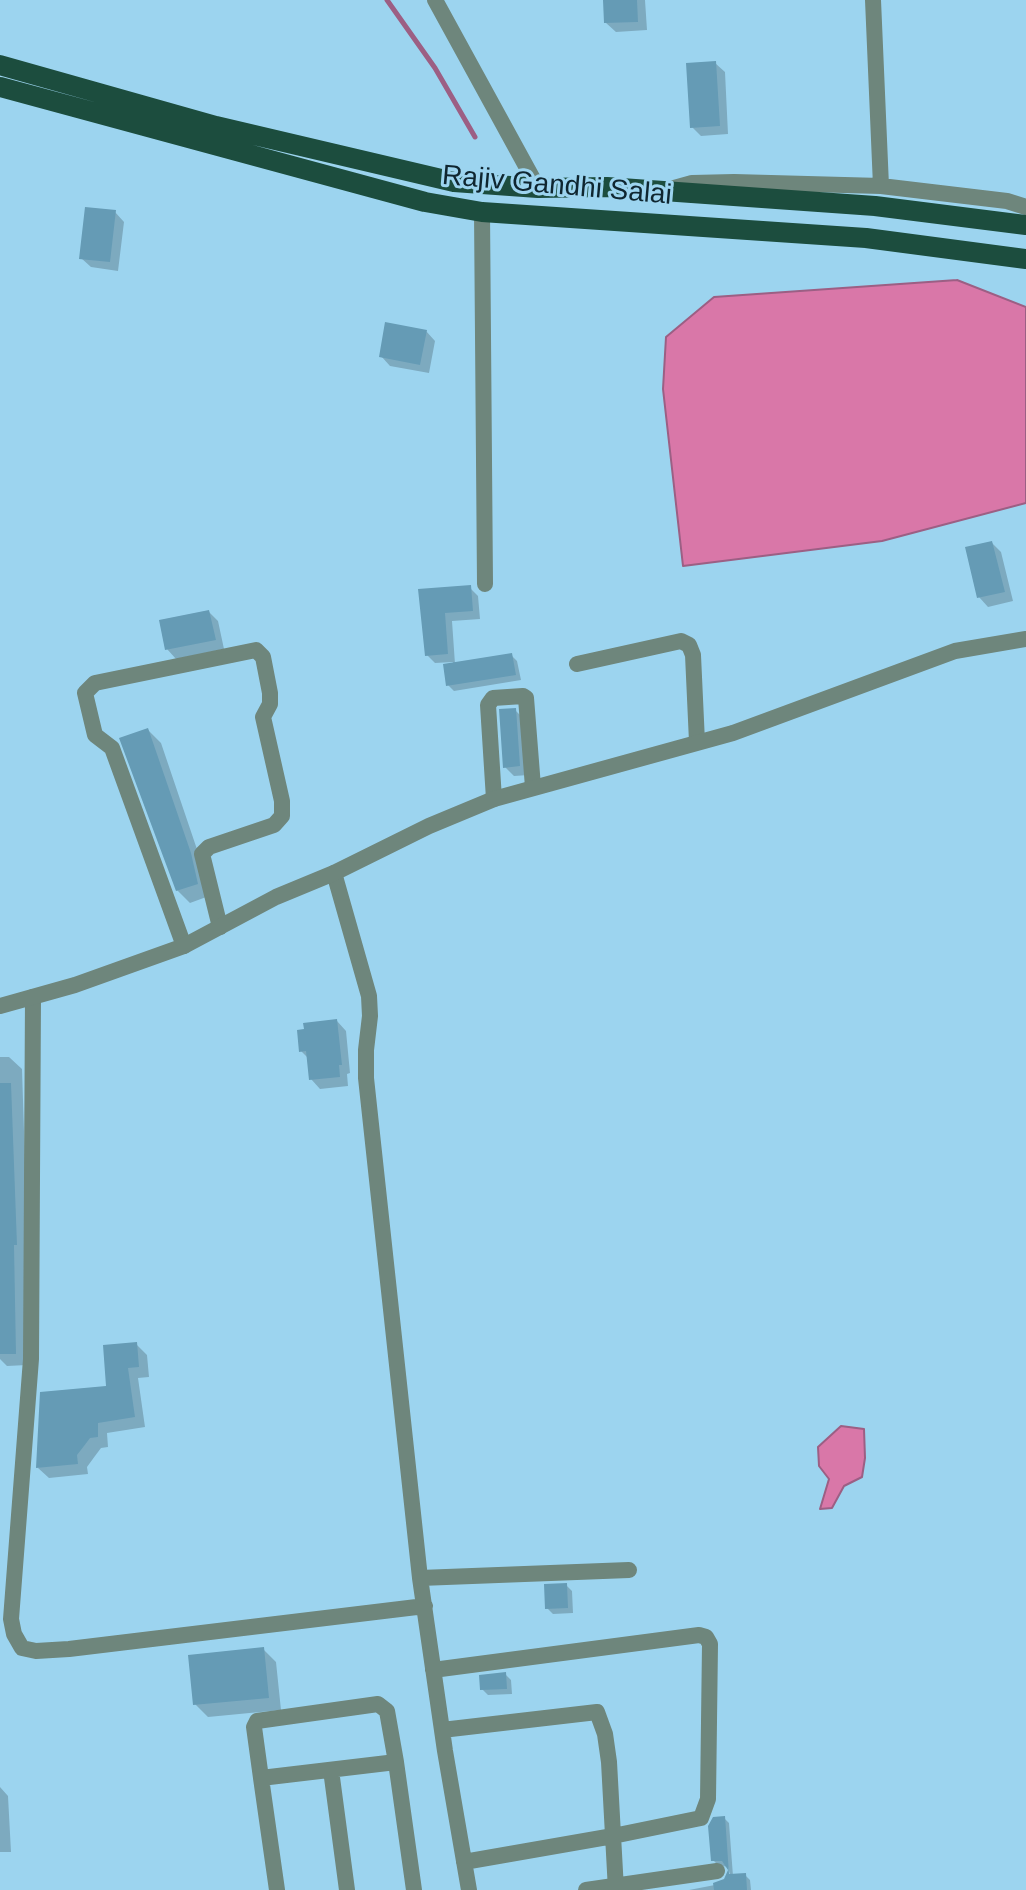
<!DOCTYPE html>
<style>
body{margin:0}
canvas{display:block;background:#9cd4ef}
</style>
<canvas width="1026" height="1890"></canvas>
<script>
const c = document.querySelector('canvas').getContext('2d');
c.lineJoin = 'round';
function fillPath(path, color) { c.fillStyle = color; c.fill(path, 'evenodd'); }
const shape = rows => new Path2D(rows.map(r => 'M' + r).join(''));
function stroke(path, color, width, dash) { c.strokeStyle = color; c.lineWidth = width; c.lineCap = dash ? 'butt' : 'round'; c.setLineDash(dash || []); c.stroke(path); }
function label(font, color, halo, rows, align = 'center') {
  c.font = font + ' Helvetica,sans-serif'; c.lineWidth = 6; c.setLineDash([]); c.textBaseline = 'middle'; c.strokeStyle = halo; c.fillStyle = color; for (const [text, x, y, turn = 0] of rows) {
    c.save(); c.translate(x, y); c.rotate((+turn || 0) * Math.PI / 180); c.textAlign = isNaN(turn) ? turn : align; if (halo) c.strokeText(text, 0, 0); c.fillText(text, 0, 0); c.restore();
  }
}
const water = shape([
 [957,280,1026,307,1026,503,882,541,683,566,663,389,666,337,714,297,957,280],
 [841,1426,864,1429,865,1458,862,1477,844,1486,832,1508,820,1509,829,1479,819,1466,818,1447,841,1426]
]);
const shadow = shape([
 [605,0,645,0,647,30,616,32,606,23],
 [715,63,725,72,728,134,701,136,692,127],
 [115,212,124,222,118,271,91,267,81,258],
 [426,331,435,341,429,373,390,366,381,356],
 [992,543,1001,552,1013,601,988,607,979,597],
 [470,588,478,596,480,619,452,621,455,664,511,655,517,661,521,680,454,691,448,685,453,662,435,663,427,655,420,591],
 [209,612,218,621,224,649,176,659,167,649],
 [515,710,524,719,529,775,514,776,505,767],
 [148,730,161,743,203,867,209,896,190,903,177,890],
 [337,1021,346,1031,350,1073,347,1074,348,1086,320,1089,311,1079,309,1059,301,1051],
 [0,1057,9,1057,22,1069,28,1256,27,1365,7,1366,0,1359],
 [136,1344,147,1355,149,1377,138,1378,145,1427,107,1433,108,1447,101,1448,95,1456,87,1467,88,1474,49,1478,38,1468,109,1387],
 [566,1585,572,1591,573,1613,553,1614,547,1608],
 [263,1649,276,1662,281,1710,208,1717,195,1704],
 [505,1674,511,1680,512,1694,488,1695,482,1689],
 [0,1787,8,1796,11,1852,0,1852],
 [724,1818,729,1823,733,1876,745,1875,750,1880,751,1890,689,1890,720,1884,730,1875,728,1867,718,1865,713,1860]
]);
const stream = shape([
 [387,0,435,68,475,137]
]);
const building = shape([
 [603,0,637,0,638,22,604,23],
 [716,61,720,126,690,128,686,63],
 [85,207,116,210,110,262,79,259],
 [385,322,427,330,420,365,379,357],
 [992,541,1005,592,977,598,965,547],
 [471,585,473,611,445,613,448,654,425,656,418,589],
 [209,610,216,640,165,650,159,620],
 [512,653,516,675,446,686,443,664],
 [516,708,520,766,503,768,499,709],
 [148,728,191,853,198,884,176,891,119,738],
 [337,1019,342,1065,339,1065,340,1077,309,1080,306,1051,299,1052,297,1030,304,1029,303,1023],
 [0,1083,11,1083,17,1245,14,1245,16,1354,0,1354],
 [137,1342,139,1367,128,1368,135,1417,98,1423,98,1437,90,1438,84,1446,77,1455,78,1464,36,1468,40,1392,106,1386,103,1345],
 [567,1583,568,1608,545,1609,544,1584],
 [264,1647,269,1698,193,1705,188,1655],
 [506,1672,507,1689,480,1690,479,1675],
 [725,1816,729,1874,746,1873,747,1890,714,1890,713,1883,724,1879,728,1870,722,1861,711,1861,708,1826,713,1817]
]);
const minor = shape([
 [435,0,538,188],
 [873,0,881,186],
 [674,188,692,183,734,182,881,186,1007,201,1026,207],
 [482,212,485,584],
 [577,664,681,641,689,645,693,655,697,742],
 [494,799,488,705,493,698,523,696,526,698,533,787],
 [334,873,369,996,370,1016,366,1050,366,1078,420,1578,445,1751,469,1890],
 [184,946,112,748,95,735,85,693,95,683,256,650,263,657,270,693,270,704,263,717,282,801,282,816,274,825,209,847,202,854,220,927],
 [33,997,31,1359,11,1619,14,1634,22,1648,36,1651,69,1649,425,1606],
 [420,1578,629,1570],
 [433,1670,699,1635,706,1637,710,1644,708,1799,701,1818,613,1836,464,1862],
 [442,1730,597,1712,605,1734,609,1762,616,1890],
 [331,1770,347,1890],
 [261,1778,254,1727,257,1721,378,1704,387,1711,396,1762],
 [277,1890,261,1778,396,1762,414,1890],
 [586,1890,717,1871]
]);
const tertiary = shape([
 [0,1006,75,985,184,946,276,897,334,873,429,826,494,799,733,733,955,651,1026,639]
]);
const primary = shape([
 [0,65,216,126,454,182,538,188,607,187,875,206,1026,225],
 [0,87,425,202,482,212,866,238,1026,259]
]);
const streetNames = [
 ["Rajiv Gandhi Salai",557,186,5]
];
fillPath(water, '#d977a8');
stroke(water, '#9c5f84', 2);
fillPath(shadow, '#0003');
stroke(stream, '#9c5f84', 5);
fillPath(building, '#659bb5');
stroke(minor, '#6e867c', 16);
stroke(tertiary, '#6e867c', 16);
stroke(primary, '#1c4d3e', 20);
label('28px', '#0f2630', '#9cd4ef', streetNames);
</script>
